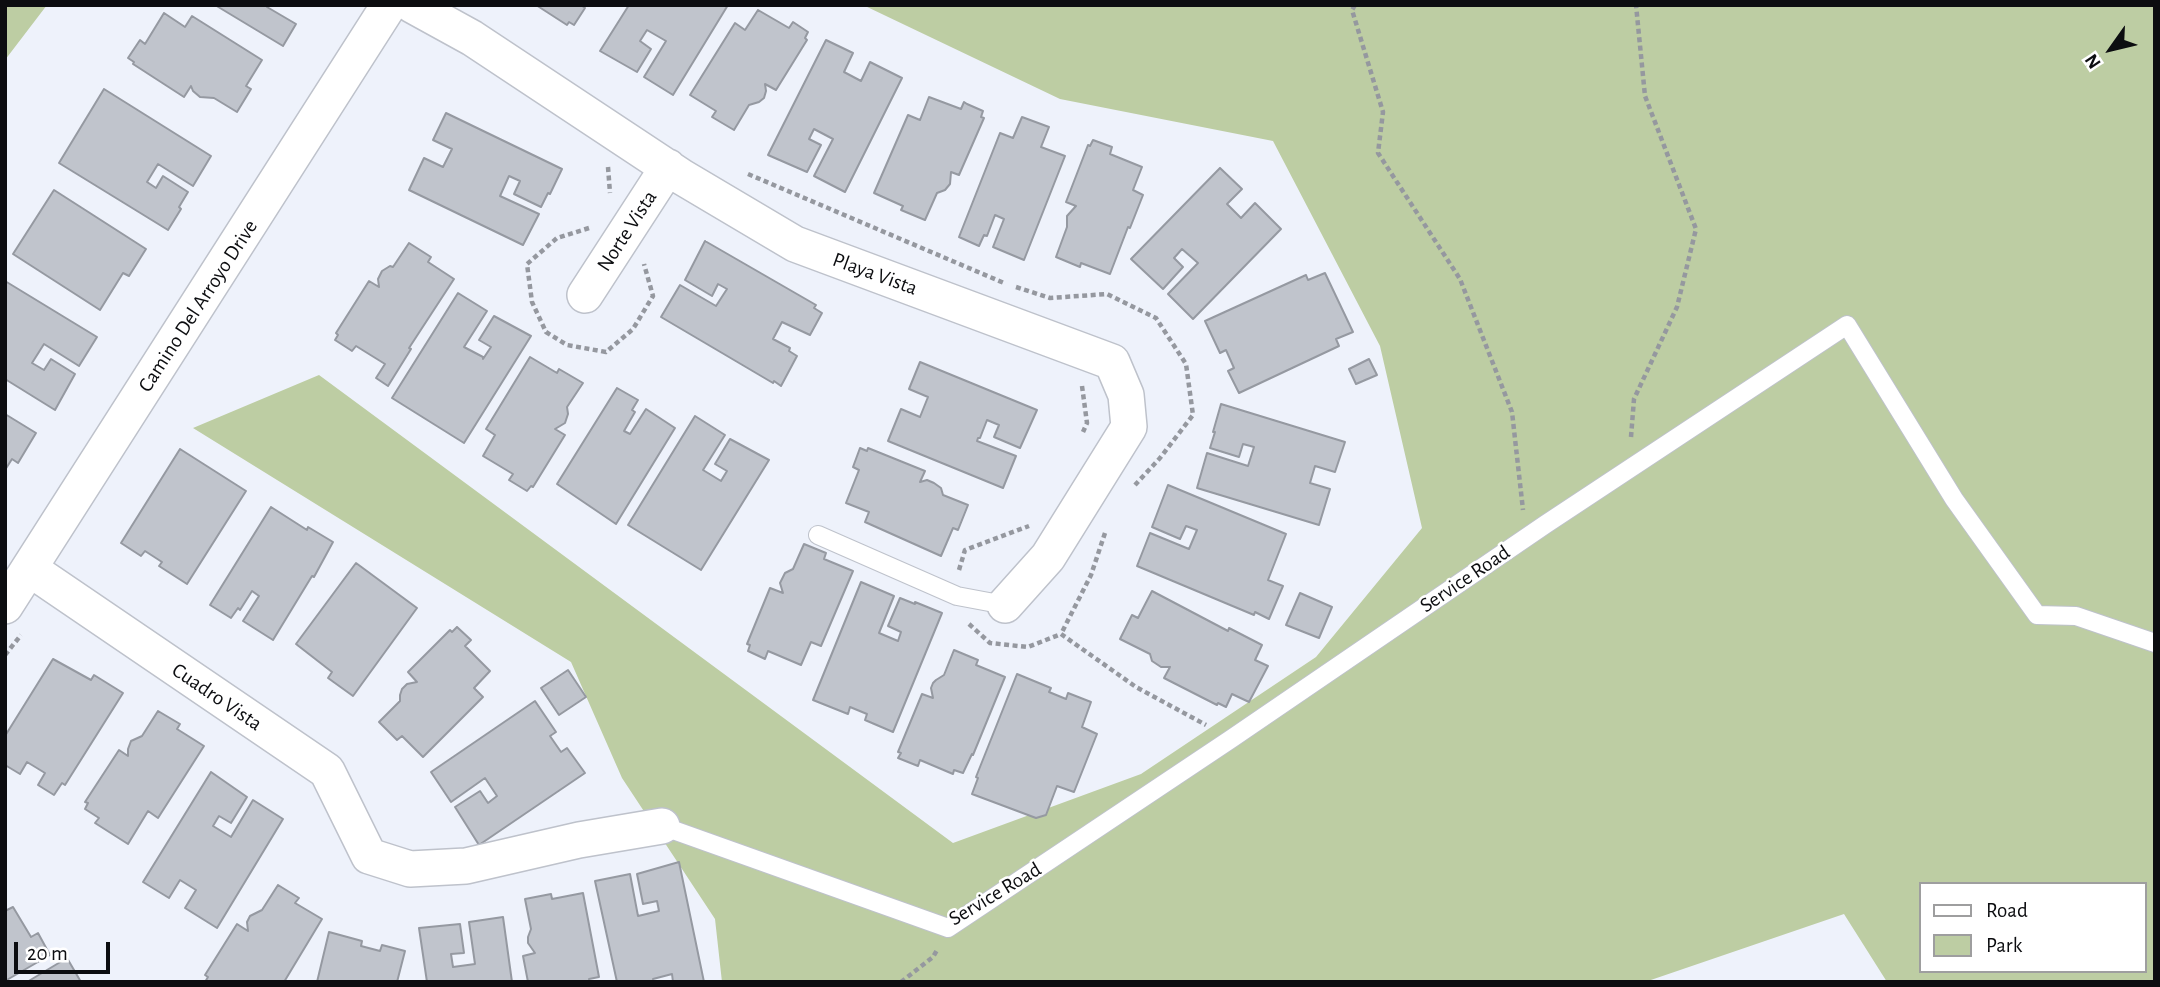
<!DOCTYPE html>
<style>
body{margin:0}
#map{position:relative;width:2160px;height:987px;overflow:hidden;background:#eef2fb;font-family:"Alegreya Sans",sans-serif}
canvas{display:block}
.frame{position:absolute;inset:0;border:7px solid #0c0d10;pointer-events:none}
.legend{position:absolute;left:1919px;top:882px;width:228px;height:91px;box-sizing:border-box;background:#fff;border:2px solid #9e9e9f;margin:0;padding:9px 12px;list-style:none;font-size:21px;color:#0c0d10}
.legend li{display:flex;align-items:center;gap:14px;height:35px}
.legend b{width:35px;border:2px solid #9e9e9f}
.north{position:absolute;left:2076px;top:14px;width:70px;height:70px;-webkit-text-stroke:5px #fff;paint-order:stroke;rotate:236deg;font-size:19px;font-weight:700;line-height:28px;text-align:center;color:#0c0d10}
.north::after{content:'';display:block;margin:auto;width:24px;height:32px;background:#0c0d10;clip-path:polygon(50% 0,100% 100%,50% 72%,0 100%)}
.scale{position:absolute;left:14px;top:942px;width:96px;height:32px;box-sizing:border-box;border:4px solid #0c0d10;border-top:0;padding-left:9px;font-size:21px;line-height:24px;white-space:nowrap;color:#0c0d10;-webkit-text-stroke:5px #fff;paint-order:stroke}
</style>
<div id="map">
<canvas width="2160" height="987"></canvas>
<div class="frame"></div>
<ul class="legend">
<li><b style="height:9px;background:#fff"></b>Road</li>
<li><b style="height:19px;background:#bdcda3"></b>Park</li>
</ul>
<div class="north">N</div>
<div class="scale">20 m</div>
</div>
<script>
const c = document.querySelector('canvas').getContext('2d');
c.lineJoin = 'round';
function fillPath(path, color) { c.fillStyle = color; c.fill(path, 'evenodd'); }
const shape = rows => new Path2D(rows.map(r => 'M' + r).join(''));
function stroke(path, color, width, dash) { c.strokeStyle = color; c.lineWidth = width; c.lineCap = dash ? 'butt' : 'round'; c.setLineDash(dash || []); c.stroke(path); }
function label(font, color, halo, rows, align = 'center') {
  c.font = font + ' "Alegreya Sans",sans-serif'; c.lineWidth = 5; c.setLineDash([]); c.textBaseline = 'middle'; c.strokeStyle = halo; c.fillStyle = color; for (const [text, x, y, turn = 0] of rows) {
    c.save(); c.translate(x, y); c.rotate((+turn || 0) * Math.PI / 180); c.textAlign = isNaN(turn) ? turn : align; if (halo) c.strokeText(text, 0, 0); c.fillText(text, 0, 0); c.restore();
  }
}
const green = shape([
 [5,5,47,5,5,60],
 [863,5,2155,5,2155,982,1887,982,1844,914,1645,982,722,982,715,919,622,778,571,662,193,428,319,375,953,843,1141,774,1316,657,1422,528,1380,346,1273,141,1060,99],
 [1920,884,2144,884,2144,971,1920,971]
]);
const building = shape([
 [215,5,268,5,267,7,296,24,283,46,215,5],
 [536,5,581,5,585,8,574,25,569,22,567,25,536,5],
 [629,5,728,5,673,95,644,77,666,41,647,30,640,41,651,49,637,72,600,51,629,5],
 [758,10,789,28,793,22,808,32,805,38,807,40,776,90,765,84,766,91,764,98,759,102,749,105,734,130,712,117,716,111,690,95,735,23,745,30,758,10],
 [164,13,185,27,192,16,262,60,246,86,251,89,237,112,214,98,200,97,193,91,191,86,184,97,133,64,134,62,128,58,140,40,145,44,164,13],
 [826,40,853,53,844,72,861,81,870,62,902,78,845,192,814,176,833,139,814,129,809,139,821,145,807,172,768,155,826,40],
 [104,89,211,156,193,186,158,164,147,182,156,188,163,176,188,192,179,207,181,209,168,230,59,163,104,89],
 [929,97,961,109,964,102,967,104,983,111,981,117,984,118,959,175,951,172,950,184,945,190,937,193,925,220,901,210,903,206,874,193,908,115,920,120,929,97],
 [446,113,562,169,550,194,548,193,541,207,514,194,520,181,509,176,500,196,539,214,523,245,409,190,424,158,443,167,452,149,433,140,446,113],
 [1022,117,1049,127,1041,147,1065,156,1024,260,993,247,1004,219,995,215,987,236,984,235,979,246,959,237,1000,133,1013,138,1022,117],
 [1093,140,1112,147,1110,154,1142,167,1133,190,1143,195,1130,228,1128,227,1110,274,1081,263,1080,267,1056,257,1067,227,1067,216,1076,206,1066,202,1088,145,1090,146,1093,140],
 [1220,168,1242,189,1227,204,1241,218,1255,203,1281,229,1193,319,1168,294,1198,263,1182,249,1174,258,1183,267,1163,289,1131,259,1220,168],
 [54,190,146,249,129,276,123,273,100,310,13,254,54,190],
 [705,241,816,305,814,308,822,313,810,335,782,322,773,339,790,348,789,351,797,356,781,386,774,381,773,383,661,317,680,285,716,306,727,289,718,284,712,296,685,280,705,241],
 [409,243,431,257,428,262,454,279,409,348,411,349,388,386,376,378,385,364,356,346,352,351,349,349,335,340,338,335,336,333,369,281,379,287,378,279,382,271,390,266,393,267,409,243],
 [1325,273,1353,332,1336,339,1339,346,1239,393,1228,371,1234,368,1226,350,1220,353,1205,321,1306,275,1308,280,1325,273],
 [5,281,97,337,79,366,44,344,32,363,44,370,51,359,75,374,55,410,5,379,5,281],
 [458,293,487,311,464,347,483,357,483,359,491,347,479,340,494,316,531,336,464,443,392,398,458,293],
 [530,357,557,373,559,369,583,383,567,407,568,414,565,423,555,429,565,435,533,487,531,486,527,491,509,480,513,474,483,456,495,435,486,429,530,357],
 [1369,359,1377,375,1356,384,1349,369,1369,359],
 [920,362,1037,410,1020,448,994,437,999,425,987,420,980,438,978,438,977,441,1016,456,1003,488,888,441,901,409,920,417,928,397,909,389,920,362],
 [617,388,638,400,632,410,635,412,624,431,630,434,646,409,675,428,616,524,557,484,617,388],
 [1221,404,1345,442,1335,472,1315,466,1310,483,1330,489,1319,525,1197,488,1207,453,1248,466,1254,447,1243,444,1239,457,1210,448,1215,432,1213,432,1221,404],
 [5,414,36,433,18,463,12,459,5,470,5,414],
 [695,416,725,435,703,470,721,481,727,471,715,464,730,439,769,460,701,570,628,525,695,416],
 [860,448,867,451,868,448,925,471,920,482,927,480,934,483,941,488,943,495,968,505,958,530,953,528,941,556,865,522,869,512,846,503,859,470,853,467,860,448],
 [180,449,246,491,187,584,159,566,162,562,145,551,141,556,121,543,180,449],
 [1168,485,1286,534,1268,580,1283,586,1269,619,1255,612,1254,615,1137,566,1150,533,1189,549,1197,530,1186,526,1180,539,1152,527,1168,485],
 [271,507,307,530,308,527,333,542,314,577,312,576,273,640,243,621,259,596,252,591,240,610,238,608,231,618,210,605,271,507],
 [804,544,826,553,824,559,853,571,821,646,811,642,801,665,768,651,765,659,763,658,748,651,750,645,747,644,770,588,783,593,780,583,785,573,793,569,804,544],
 [356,563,417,608,353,696,328,678,332,672,296,644,356,563],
 [861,582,894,596,879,633,898,641,901,632,888,626,900,598,915,604,915,602,942,613,893,732,865,720,867,714,850,707,848,714,813,700,861,582],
 [1152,591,1228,631,1229,628,1262,645,1255,660,1268,666,1249,702,1232,694,1226,707,1218,703,1217,705,1164,678,1170,667,1161,667,1152,661,1150,654,1120,639,1132,615,1138,618,1152,591],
 [1300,593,1332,607,1319,638,1286,625,1300,593],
 [457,627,471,640,465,646,490,671,474,688,483,697,423,757,402,736,397,740,379,722,400,701,400,695,402,689,407,684,417,682,408,672,450,630,452,632,457,627],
 [954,650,978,660,976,665,1005,677,973,755,972,754,963,773,954,770,953,774,920,760,918,766,898,758,901,753,898,752,922,694,933,698,931,688,933,683,936,680,944,675,954,650],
 [53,659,91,680,94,675,123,693,65,785,62,783,54,795,38,785,45,773,27,762,20,774,5,765,5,736,53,659],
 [568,670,586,697,559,715,541,688,568,670],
 [1017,674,1051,688,1049,692,1066,699,1068,693,1091,702,1082,727,1097,734,1074,792,1057,786,1046,815,1036,818,972,794,978,778,976,777,1017,674],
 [535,701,556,732,550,736,561,752,567,748,585,773,479,845,455,807,480,791,488,803,497,796,485,778,451,802,431,772,535,701],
 [158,711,180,724,177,729,204,746,158,818,148,811,128,844,95,823,99,818,85,809,88,803,85,802,119,750,128,756,128,749,131,741,142,736,158,711],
 [211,772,247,797,231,823,219,816,213,826,231,837,253,800,283,819,217,928,185,908,196,890,180,880,169,898,143,882,211,772],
 [679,862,704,982,673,982,672,974,653,979,654,982,617,982,595,881,630,874,638,916,659,911,657,901,643,904,637,874,679,862],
 [278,885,299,898,295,903,322,919,284,982,205,982,208,977,205,975,237,924,248,931,247,922,250,916,262,910,278,885],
 [583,893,599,977,589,979,590,982,528,982,523,956,535,953,528,943,528,937,531,929,525,899,551,894,552,899,583,893],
 [13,907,31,937,38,933,50,955,5,981,5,911,13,907],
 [503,917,512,982,427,982,419,928,460,924,464,953,451,954,453,967,475,964,469,922,503,917],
 [329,932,362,941,361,946,380,951,382,945,405,951,397,982,317,982,329,932],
 [67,958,81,982,27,982,67,958]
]);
const path = shape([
 [1355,5,1352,10,1383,112,1378,153,1460,279,1512,412,1523,510],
 [608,167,610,193],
 [748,174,1004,283],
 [589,228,557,238,527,264,532,302,546,332,567,345,606,352,633,329,653,296,644,264],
 [1016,287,1050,298,1107,294,1156,318,1186,364,1193,415,1160,458,1135,485],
 [1082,386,1087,423,1083,432],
 [1631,437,1634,399,1677,307,1696,229,1645,96,1636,5],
 [1105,533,1091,575,1061,634,1136,687,1206,725],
 [959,570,965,550,1029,526],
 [969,624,990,643,1028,647,1061,634],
 [5,655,21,635],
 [901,982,933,957,937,950]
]);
const service = shape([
 [818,535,957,596,1005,605],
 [662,826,948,928,1231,739,1546,524,1847,325,1954,499,2037,615,2076,616,2155,643]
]);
const minor = shape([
 [412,5,472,38,682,177,795,244,1112,362,1126,395,1129,427,1048,557,1005,605],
 [585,295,668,167],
 [30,569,327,771,369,856,410,869,466,866,579,840,662,826],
 [5,606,389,5]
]);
const streetNames = [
 ["Norte Vista",627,231,-57],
 ["Playa Vista",875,274,20],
 ["Camino Del Arroyo Drive",198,306,-57],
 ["Service Road",1465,579,-34],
 ["Cuadro Vista",217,697,34],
 ["Service Road",995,894,-31]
];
fillPath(green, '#bdcda3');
fillPath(building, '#c0c4cc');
stroke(building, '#9599a1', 2);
stroke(service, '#bec2cb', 20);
stroke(minor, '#bec2cb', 38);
stroke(path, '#95989f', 4.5, [5, 3.5]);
stroke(service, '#fff', 18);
stroke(minor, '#fff', 35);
label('21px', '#0c0d10', '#fff', streetNames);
</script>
